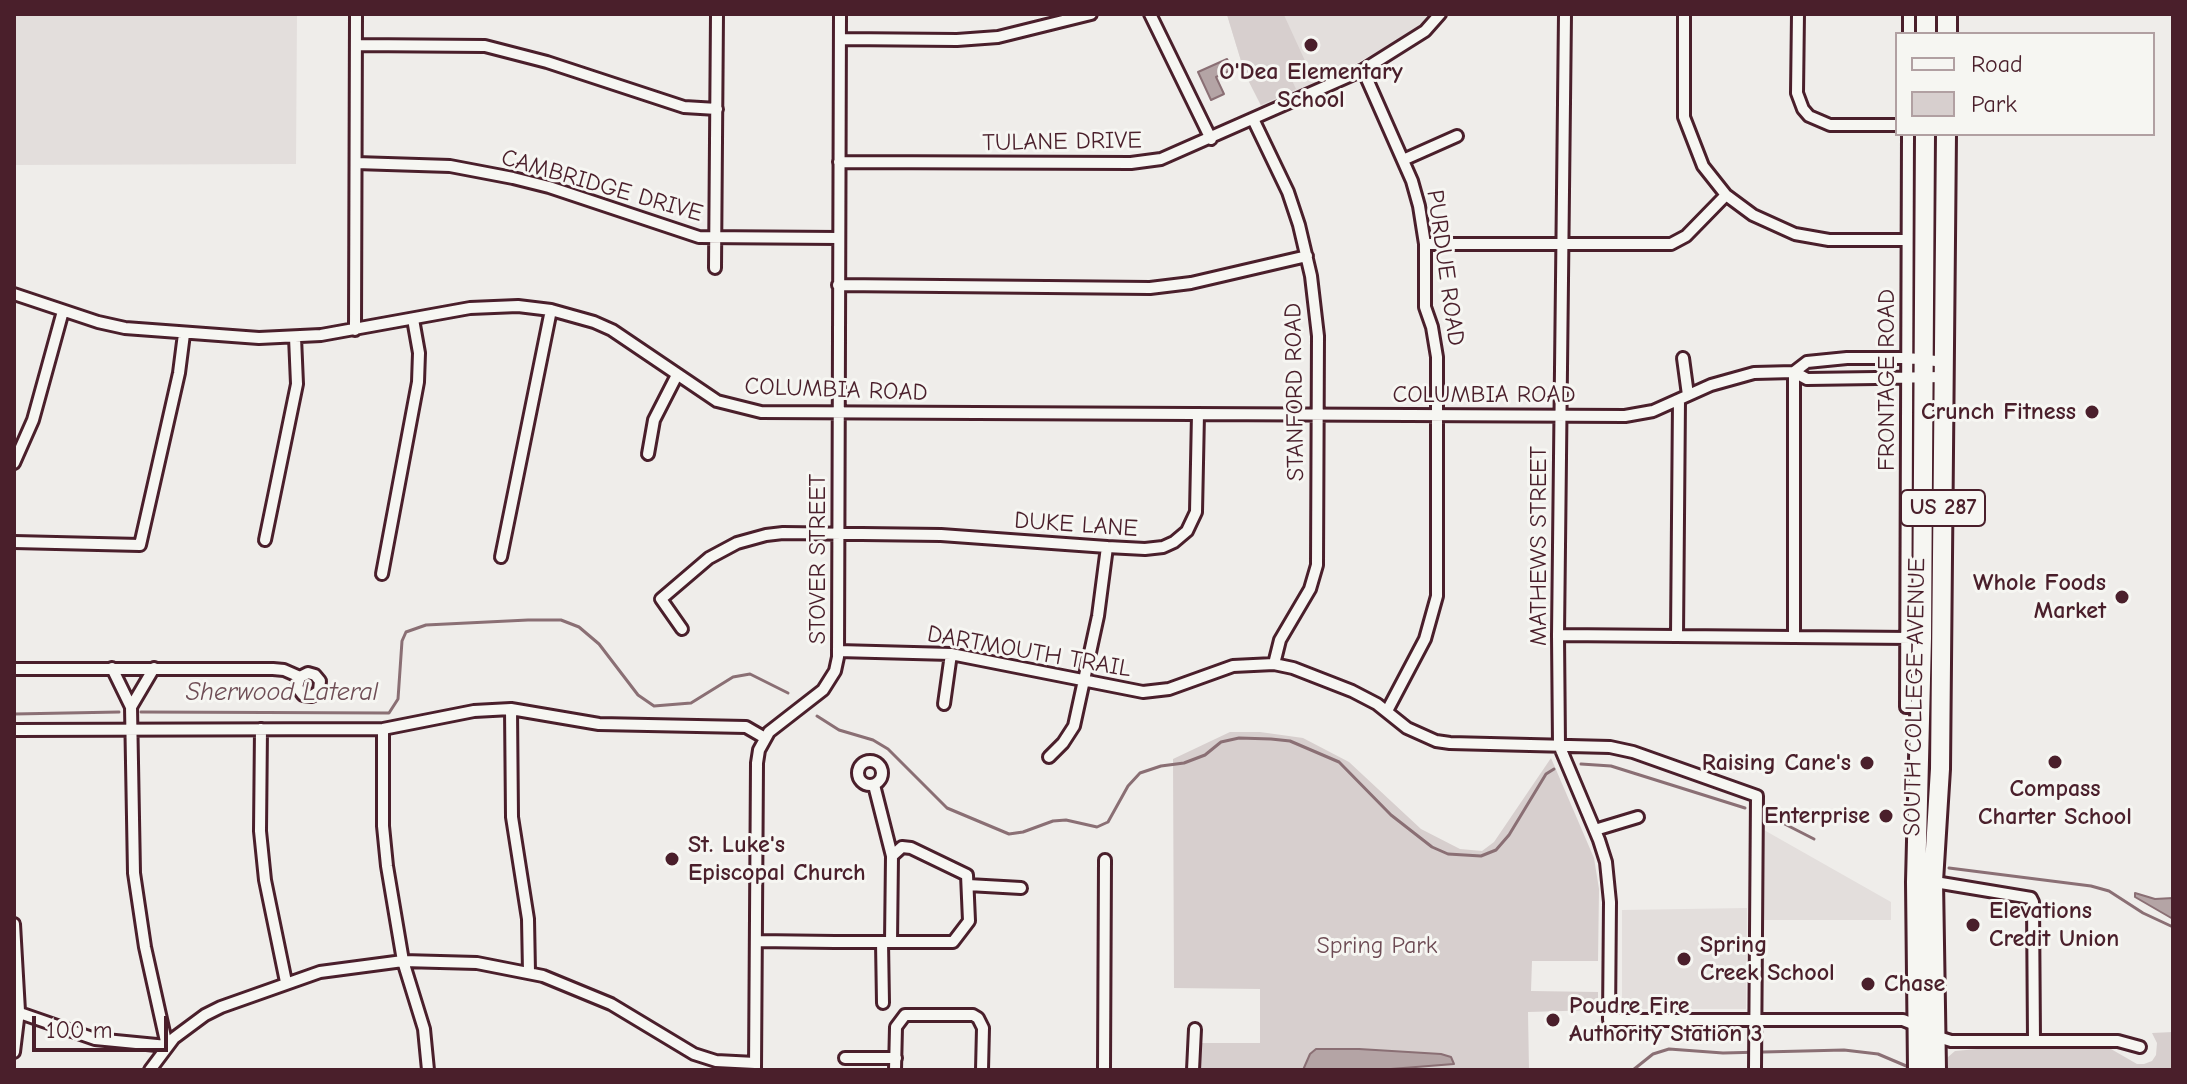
<!DOCTYPE html>
<style>
body{margin:0}
#map{position:relative;width:2187px;height:1084px;overflow:hidden;background:#efedea;font-family:"Comic Neue",sans-serif}
canvas{display:block}
.frame{position:absolute;inset:0;border:16px solid #4a1f2b;pointer-events:none}
.legend{position:absolute;left:1895px;top:32px;width:260px;height:104px;box-sizing:border-box;background:#f6f6f2;border:2px solid #b1a0a2;margin:0;padding:10px 14px;list-style:none;font-size:24px;color:#4a1f2b}
.legend li{display:flex;align-items:center;gap:16px;height:40px}
.legend b{width:40px;border:2px solid #b1a0a2}
.scale{position:absolute;left:32px;top:1016px;width:136px;height:36px;box-sizing:border-box;border:4px solid #4a1f2b;border-top:0;padding-left:10px;font-size:24px;line-height:28px;white-space:nowrap;color:#4a1f2b;-webkit-text-stroke:6px #f6f6f2;paint-order:stroke}
</style>
<div id="map">
<canvas width="2187" height="1084"></canvas>
<div class="frame"></div>
<ul class="legend">
<li><b style="height:10px;background:#f6f6f2"></b>Road</li>
<li><b style="height:22px;background:#d7cfce"></b>Park</li>
</ul>
<div class="scale">100 m</div>
</div>
<script>
const c = document.querySelector('canvas').getContext('2d');
c.lineJoin = 'round';
function fillPath(path, color) { c.fillStyle = color; c.fill(path, 'evenodd'); }
const shape = rows => new Path2D(rows.map(r => 'M' + r).join(''));
function stroke(path, color, width, dash) { c.strokeStyle = color; c.lineWidth = width; c.lineCap = dash ? 'butt' : 'round'; c.setLineDash(dash || []); c.stroke(path); }
function label(font, color, halo, rows, align = 'center') {
  c.font = font + ' "Comic Neue",sans-serif'; c.lineWidth = 6; c.setLineDash([]); c.textBaseline = 'middle'; c.strokeStyle = halo; c.fillStyle = color; for (const [text, x, y, turn = 0] of rows) {
    c.save(); c.translate(x, y); c.rotate((+turn || 0) * Math.PI / 180); c.textAlign = isNaN(turn) ? turn : align; if (halo) c.strokeText(text, 0, 0); c.fillText(text, 0, 0); c.restore();
  }
}
const built = shape([
 [14,14,297,14,296,164,14,165],
 [1227,14,1431,14,1426,23,1361,61,1262,108,1245,74],
 [1764,830,1891,902,1891,920,1763,920],
 [1747,908,1746,1009,1622,1009,1622,910]
]);
const green = shape([
 [1227,15,1284,15,1306,63,1287,70,1296,89,1261,105,1245,74],
 [1230,732,1260,732,1303,738,1349,762,1421,829,1460,849,1482,851,1494,842,1551,758,1594,858,1599,889,1598,961,1532,961,1531,991,1598,992,1598,1010,1528,1012,1529,1070,1201,1070,1201,1043,1260,1043,1260,989,1174,988,1173,759],
 [2173,1032,2173,1070,1948,1070,1948,1057,1955,1051,1988,1048,2111,1049,2137,1064,2144,1064,2152,1061,2156,1055,2157,1043,2152,1033]
]);
const water = shape([
 [1227,59,1232,70,1216,77,1224,94,1211,100,1198,72,1227,59],
 [2135,893,2155,899,2173,898,2173,919,2135,897,2135,893],
 [1316,1049,1359,1049,1441,1054,1451,1057,1454,1064,1378,1070,1303,1070,1310,1054,1316,1049]
]);
const stream = shape([
 [141,712,389,713,398,699,402,641,406,632,426,625,528,620,561,620,579,627,599,644,638,695,654,706,691,703,733,677,750,674,788,693],
 [14,714,119,712],
 [817,716,839,730,873,740,888,749,947,808,1009,834,1023,832,1053,821,1066,820,1097,827,1108,822,1128,786,1140,773,1161,766,1184,763,1205,755,1221,742,1239,738,1271,739,1290,741,1339,762,1391,815,1432,847,1448,854,1481,856,1496,850,1509,835,1546,774,1554,769],
 [1581,764,1611,766,1745,808],
 [1767,815,1814,839],
 [1949,868,2091,886,2109,891,2143,913,2173,927],
 [1633,1070,1653,1054,1669,1049,1723,1053,1844,1050,1878,1054,1911,1068]
]);
const street = shape([
 [1150,14,1211,139],
 [1565,14,1558,635,1559,745,1599,840,1606,862,1610,902,1609,1020,1903,1020,1918,1026],
 [1684,14,1684,117,1703,166,1726,195,1753,215,1795,234,1829,240,1907,240],
 [1798,14,1797,93,1803,109,1809,116,1830,125,1897,125],
 [1909,34,1909,14],
 [840,39,957,40,998,37,1091,14],
 [356,45,485,46,547,62,684,107,717,109],
 [1363,70,1412,181,1419,206,1425,244,1425,307,1432,327,1437,357,1437,596,1425,639,1387,711],
 [1253,119,1288,192,1299,225,1311,276,1318,336,1317,565,1310,589,1280,640,1274,664],
 [1908,134,1906,707,1921,707],
 [1403,160,1457,136],
 [839,162,1131,163,1161,159,1363,70,1425,31,1440,14],
 [356,163,450,166,513,178,549,187,699,237,839,238],
 [1425,244,1671,244,1686,236,1726,195],
 [715,268,717,14],
 [838,285,1150,288,1191,283,1307,256],
 [14,294,98,322,125,328,259,338,321,335,470,308,518,306,551,310,594,322,612,330,717,401,761,412,1625,416,1653,411,1711,385,1754,373,1794,372,1807,379,1945,377],
 [355,330,356,14],
 [1683,358,1688,395],
 [1794,372,1807,362,1847,358,1908,358,1945,362],
 [648,454,654,420,677,375],
 [14,463,33,420,63,311],
 [265,540,297,384,295,337],
 [14,542,140,545,179,373,184,334],
 [501,557,551,310],
 [382,574,418,382,419,353,413,319],
 [682,629,661,599,709,558,737,543,766,535,783,533,941,535,1107,547,1145,549,1163,547,1174,542,1187,531,1196,512,1198,414],
 [1558,635,1912,638],
 [1677,636,1679,400],
 [1794,637,1794,372],
 [838,651,951,654,1143,692,1169,689,1233,666,1274,664,1293,668,1352,691,1377,704,1407,728,1436,741,1450,743,1610,747,1633,752,1757,796,1755,1070],
 [14,669,273,669,284,670,300,677,308,673,315,675,320,681,319,691,312,696,303,695,297,687,300,677],
 [944,704,951,654],
 [131,707,154,668],
 [511,709,512,817,528,919,529,972],
 [261,729,260,831,265,880,286,982],
 [383,729,383,826,387,866,403,961,424,1029,428,1070],
 [14,730,383,729,474,711,511,709,599,724,746,727,765,738],
 [1049,757,1063,743,1074,726,1098,616,1107,547],
 '858 773a12 12 0 1 1 24 0a12 12 0 1 1-24 0Z',
 [874,785,892,856],
 [1595,830,1638,817],
 [1929,881,2031,898,2033,902,2034,1040],
 [968,885,1021,888],
 [14,924,19,1011,14,1052],
 [756,941,835,942,953,942,969,921,967,875,911,848,902,847,892,856,891,942],
 [882,942,883,1003],
 [14,1011,95,1039,167,1046,145,947,134,873,131,707,112,668],
 [1935,1036,1951,1041,2118,1041,2140,1047],
 [845,1058,896,1058],
 [150,1070,174,1038,205,1015,221,1007,320,972,403,961,477,963,543,976,611,1004,694,1054,716,1061,755,1063],
 [755,1070,757,763,759,750,769,732,823,690,835,671,838,657,840,14],
 [895,1070,896,1027,905,1015,973,1015,978,1018,983,1028,982,1070],
 [1104,1070,1105,860],
 [1193,1070,1195,1029]
]);
const highway = shape([
 [1926,34,1926,14],
 [1947,34,1947,14],
 [1918,1070,1916,882,1922,638,1925,134],
 [1936,1070,1933,881,1940,769,1946,134]
]);
const markers = [
 [1311,45,8,"#4a1f2b"],
 [2092,412,8,"#4a1f2b"],
 [2122,597,8,"#4a1f2b"],
 [2055,762,8,"#4a1f2b"],
 [1867,763,8,"#4a1f2b"],
 [1886,816,8,"#4a1f2b"],
 [672,859,8,"#4a1f2b"],
 [1973,925,8,"#4a1f2b"],
 [1684,959,8,"#4a1f2b"],
 [1868,984,8,"#4a1f2b"],
 [1553,1020,8,"#4a1f2b"]
];
const shields = [
 [1943,508,84]
];
const shieldNames = [
 ["US 287",1943,508]
];
const poiNames = [
 ["O'Dea Elementary",1311,72,"center"],
 ["School",1311,100,"center"],
 ["Crunch Fitness",2076,412,"right"],
 ["Whole Foods",2106,583,"right"],
 ["Market",2106,611,"right"],
 ["Raising Cane's",1851,763,"right"],
 ["Compass",2055,789,"center"],
 ["Charter School",2055,817,"center"],
 ["Enterprise",1870,816,"right"],
 ["St. Luke's",688,845],
 ["Episcopal Church",688,873],
 ["Elevations",1989,911],
 ["Credit Union",1989,939],
 ["Spring",1700,945],
 ["Creek School",1700,973],
 ["Chase",1884,984],
 ["Poudre Fire",1569,1006],
 ["Authority Station 3",1569,1034]
];
const streetNames = [
 ["TULANE DRIVE",1062,142,-1],
 ["CAMBRIDGE DRIVE",602,186,16],
 ["PURDUE ROAD",1445,268,82],
 ["FRONTAGE ROAD",1887,380,-90],
 ["COLUMBIA ROAD",836,390,2],
 ["STANFORD ROAD",1295,392,-91],
 ["COLUMBIA ROAD",1484,395],
 ["DUKE LANE",1076,525,4],
 ["MATHEWS STREET",1539,546,-90],
 ["STOVER STREET",818,559,-90],
 ["DARTMOUTH TRAIL",1029,652,10],
 ["SOUTH COLLEGE AVENUE",1915,697,-89]
];
const parkNames = [
 ["Spring Park",1377,946]
];
const waterNames = [
 ["Sherwood Lateral",282,693]
];
fillPath(built, '#e3dedc');
fillPath(green, '#d7cfce');
fillPath(water, '#b4a4a5');
stroke(water, '#8a6f74', 2);
stroke(stream, '#8a6f74', 3);
stroke(street, '#4a1f2b', 16);
stroke(highway, '#4a1f2b', 24);
stroke(street, '#f6f6f2', 10);
stroke(highway, '#f6f6f2', 18);
for (const [x, y, r, color] of markers) { const dot = new Path2D(); dot.arc(x, y, r, 0, 2 * Math.PI); c.fillStyle = color; c.fill(dot); stroke(dot, '#f6f6f2', 3); }
for (const [x, y, w] of shields) { const box = new Path2D(); box.roundRect(x - w / 2, y - 18, w, 36, 6); c.fillStyle = '#f6f6f2'; c.fill(box); stroke(box, '#4a1f2b', 2); }
label('bold 22px', '#4a1f2b', null, shieldNames);
label('bold 24px', '#4a1f2b', '#f6f6f2', poiNames, 'left');
label('24px', '#4a1f2b', '#f6f6f2', streetNames);
label('24px', '#6d4b54', '#f6f6f2', parkNames);
label('italic 26px', '#6f4e56', '#f6f6f2', waterNames);
</script>
